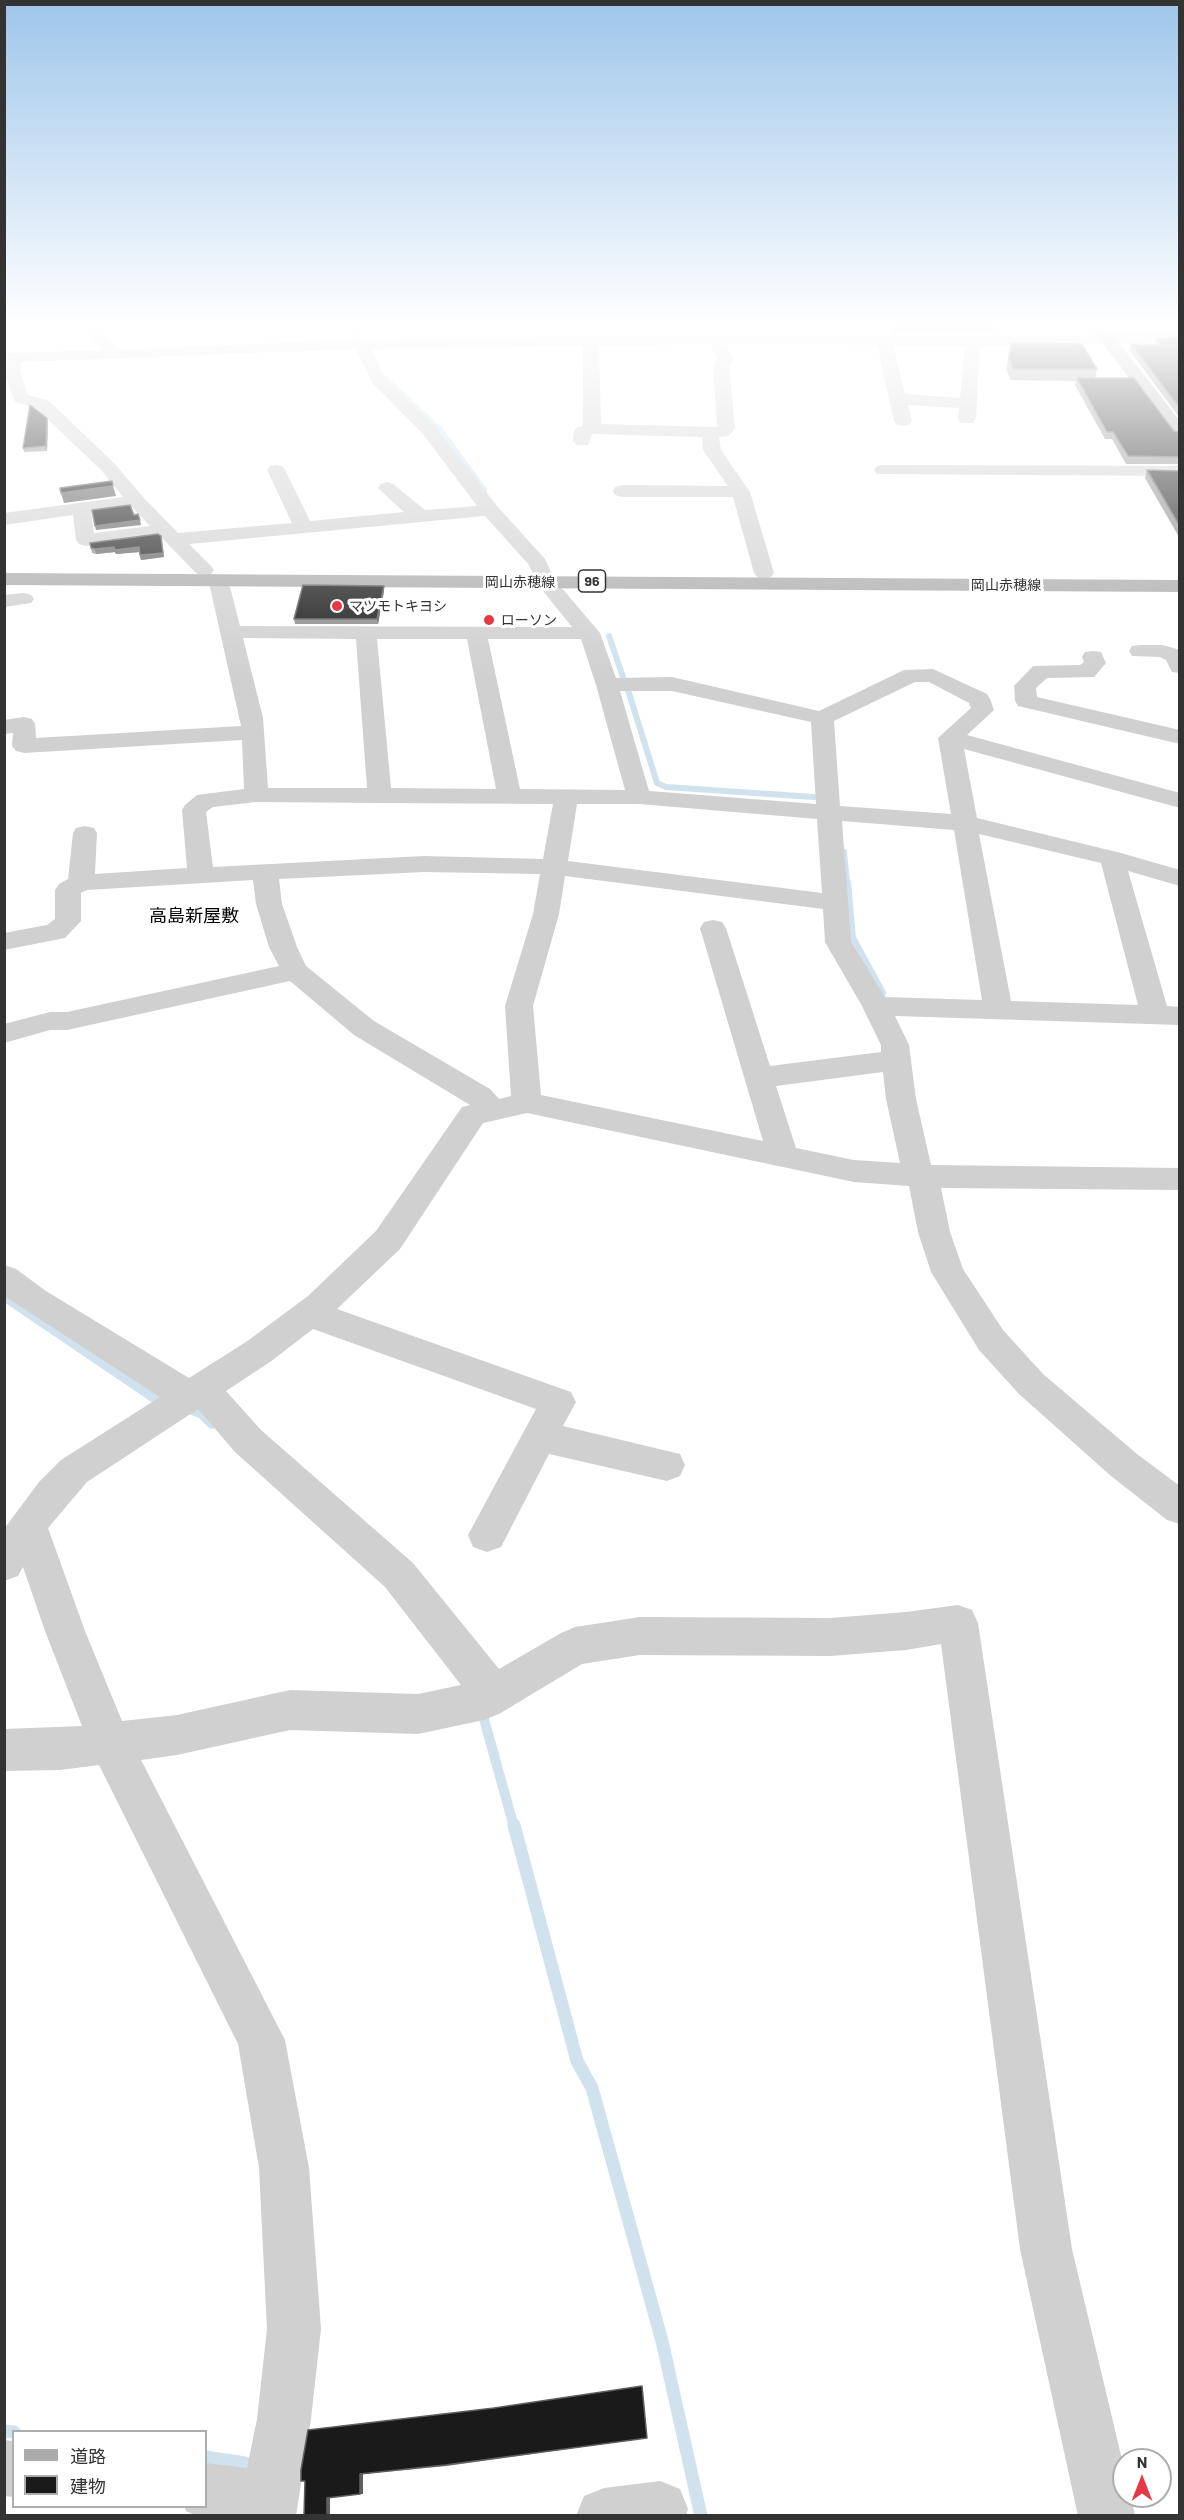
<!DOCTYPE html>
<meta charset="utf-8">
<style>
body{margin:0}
#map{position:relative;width:1184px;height:2520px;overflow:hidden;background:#fff;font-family:Barlow,"Noto Sans JP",sans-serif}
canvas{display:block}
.frame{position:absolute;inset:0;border:6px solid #333;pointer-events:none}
.legend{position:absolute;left:12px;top:2430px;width:195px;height:78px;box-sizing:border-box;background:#fff;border:2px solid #adadad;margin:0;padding:8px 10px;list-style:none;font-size:18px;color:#333}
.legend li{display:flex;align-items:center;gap:12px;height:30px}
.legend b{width:30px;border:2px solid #adadad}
.north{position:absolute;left:1112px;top:2448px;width:60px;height:60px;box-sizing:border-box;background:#fff;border:2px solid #adadad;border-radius:50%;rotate:0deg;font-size:16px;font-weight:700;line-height:24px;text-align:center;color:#333}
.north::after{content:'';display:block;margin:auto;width:21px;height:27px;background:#e63946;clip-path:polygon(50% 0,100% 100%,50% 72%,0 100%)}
</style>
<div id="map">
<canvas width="1184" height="2520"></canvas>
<div class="frame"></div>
<ul class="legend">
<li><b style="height:8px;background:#ababab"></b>道路</li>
<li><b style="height:16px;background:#1a1a1a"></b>建物</li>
</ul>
<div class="north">N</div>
</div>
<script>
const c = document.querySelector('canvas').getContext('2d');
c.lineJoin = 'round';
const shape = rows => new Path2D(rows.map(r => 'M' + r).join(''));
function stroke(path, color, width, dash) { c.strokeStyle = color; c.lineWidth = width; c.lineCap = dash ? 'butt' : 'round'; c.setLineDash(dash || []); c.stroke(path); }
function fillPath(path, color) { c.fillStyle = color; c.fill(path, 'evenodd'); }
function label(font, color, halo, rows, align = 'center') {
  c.font = font + ' Barlow,"Noto Sans JP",sans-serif'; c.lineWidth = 6; c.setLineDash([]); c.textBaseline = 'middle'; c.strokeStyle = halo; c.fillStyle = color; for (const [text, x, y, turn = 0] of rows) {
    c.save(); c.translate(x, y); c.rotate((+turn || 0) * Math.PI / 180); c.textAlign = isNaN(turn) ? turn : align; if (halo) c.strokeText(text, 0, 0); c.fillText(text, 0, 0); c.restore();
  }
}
const streamFar4 = shape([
 [347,325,363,342],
 [386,378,442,431,485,490]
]);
const streamFar3 = shape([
 [609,636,624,680],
 [628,690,657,783,666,787,814,797],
 [844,852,847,883]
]);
const streamFar2 = shape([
 [847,882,852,938,882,993]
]);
const streamFar1 = shape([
 [4,1296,159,1401,167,1403],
 [185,1407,202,1414,212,1424],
 [482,1712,514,1827]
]);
const stream = shape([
 [514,1825,577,2061,592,2088,662,2341,701,2516],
 [4,2431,14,2432],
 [206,2457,245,2463,244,2472]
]);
const minor = shape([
 [81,325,97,325,119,350,361,339,737,334,973,336,1180,332,1180,342,980,346,976,419,973,423,961,423,958,419,959,408,908,405,912,421,909,425,903,426,897,425,894,421,877,345,726,344,734,361,729,365,735,428,729,436,719,437,721,450,750,492,774,573,771,577,764,579,757,577,754,573,733,497,622,497,615,495,613,491,615,487,622,485,728,486,703,450,702,437,592,434,588,445,576,445,573,441,574,431,577,427,583,426,583,346,371,349,385,378,435,426,497,506,545,559,555,580,600,633,616,678,672,677,819,711,904,670,933,669,987,694,990,699,994,710,967,735,1180,793,1180,808,964,749,977,818,1121,853,1180,870,1180,886,1128,871,1167,1006,1180,1007,1180,1025,895,1016,909,1045,916,1099,931,1165,1180,1168,1180,1190,941,1188,950,1232,963,1269,1003,1330,1043,1374,1137,1454,1180,1486,1180,1524,1167,1520,1111,1476,1019,1394,979,1350,931,1272,918,1232,909,1186,854,1182,527,1113,483,1123,400,1249,337,1309,571,1392,576,1402,563,1426,680,1454,685,1465,680,1476,667,1481,549,1454,501,1547,487,1552,473,1547,468,1535,536,1409,313,1329,270,1362,226,1391,261,1430,413,1563,499,1669,561,1633,575,1627,640,1617,830,1618,906,1612,958,1605,972,1610,978,1623,1072,2249,1124,2468,1124,2496,1131,2496,1135,2516,1078,2516,1020,2249,941,1644,906,1650,830,1656,640,1655,582,1664,499,1714,484,1720,418,1734,290,1730,177,1755,141,1760,285,2040,309,2168,321,2329,311,2419,296,2516,197,2516,186,2511,184,2506,206,2506,206,2463,247,2468,257,2419,267,2329,259,2168,238,2044,99,1765,60,1770,4,1771,4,1729,82,1726,45,1631,23,1567,18,1576,4,1581,4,1529,39,1482,61,1460,160,1397,4,1296,4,1265,16,1269,46,1291,189,1378,246,1342,308,1296,376,1231,462,1107,470,1105,354,1035,290,981,67,1030,50,1030,4,1043,4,1024,50,1012,67,1012,279,966,269,947,256,904,253,880,87,890,81,893,81,921,65,938,4,950,4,933,47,925,55,919,55,890,59,884,68,879,73,833,76,828,85,826,94,828,97,833,95,874,187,868,182,810,185,805,197,795,244,789,242,740,24,753,16,751,12,746,13,733,4,734,4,720,24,717,32,719,35,724,36,738,241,726,210,587,204,579,206,575,197,574,160,536,86,546,79,544,76,540,73,515,4,525,4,513,123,497,102,471,36,408,15,402,4,373,4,353,102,350,81,325],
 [710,344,717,359,713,363,717,427,601,424,599,346,710,344],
 [893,345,965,346,960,398,905,394,893,345],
 [356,349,372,383,423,434,477,506,425,510,393,484,387,482,381,484,378,488,404,512,310,521,285,470,282,466,276,465,270,466,267,470,292,523,178,533,143,497,114,463,48,400,28,395,20,371,21,362,356,349],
 [132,507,150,526,94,533,91,513,132,507],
 [485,516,529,565,539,586,572,627,240,626,230,587,221,575,211,574,214,570,211,566,189,544,485,516],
 [243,638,356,639,367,788,268,788,263,718,243,638],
 [377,639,467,639,496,789,391,788,377,639],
 [488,639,581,639,596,685,625,790,520,789,488,639],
 [915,682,929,682,969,703,971,708,938,738,951,814,840,806,834,721,915,682],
 [620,691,672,691,811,722,816,804,649,791,620,691],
 [256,802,380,803,553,804,543,859,424,856,213,867,206,812,213,807,256,802],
 [577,804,639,804,817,819,822,893,568,861,577,804],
 [842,821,954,830,982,1000,885,997,851,942,842,821],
 [979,834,1101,863,1138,1005,1011,1001,979,834],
 [424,872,540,874,533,914,505,1006,511,1096,499,1099,490,1089,374,1021,306,966,297,947,282,904,279,879,424,872],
 [565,876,823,909,825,942,862,1006,881,1045,881,1052,770,1066,726,928,722,922,713,920,704,922,700,928,763,1141,541,1095,533,1006,559,914,565,876],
 [883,1072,886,1099,900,1163,854,1160,796,1148,776,1086,883,1072],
 [198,1409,235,1452,385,1587,461,1685,418,1694,290,1690,177,1715,122,1721,85,1631,48,1528,87,1482,198,1409],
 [883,465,1180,466,1180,476,877,474,874,470,877,466,883,465],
 [24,593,31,595,34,599,31,603,4,607,4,595,24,593],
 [1140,645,1163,645,1180,650,1180,673,1172,672,1166,660,1160,657,1132,656,1129,651,1132,646,1140,645],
 [1093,651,1101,652,1106,663,1094,677,1047,678,1036,688,1037,697,1180,730,1180,744,1018,706,1015,701,1014,686,1033,666,1080,665,1084,662,1082,657,1085,652,1093,651],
 [4,2440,14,2441,14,2497,4,2496,4,2440],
 [660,2481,680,2489,688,2509,686,2516,576,2516,584,2496,604,2488,660,2481]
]);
const major = shape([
 [1089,325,1105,325,1180,421,1180,438,1174,437,1089,325],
 [4,573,1180,580,1180,592,4,585,4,573]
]);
const wall = shape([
 [890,325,992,325,994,329,994,333,893,333],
 [1179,337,1179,417,1130,351,1131,344,1154,344,1156,338],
 [1011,343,1097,369,1095,378,1174,431,1179,432,1179,464,1126,464,1112,439,1105,439,1075,385,1076,381,1011,380,1006,370],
 [47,418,48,423,47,451,24,452,23,448],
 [1147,470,1179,471,1179,537,1145,478],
 [158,534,164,557,141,560,139,552,116,554,115,552,96,554,92,553,91,548],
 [384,586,384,591,378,624,295,624,294,619],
 [646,2438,447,2466,363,2474,363,2494,330,2497,305,2481,647,2438]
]);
const shadedWall = shape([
 [47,418,48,423,47,451,46,446],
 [113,486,116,496,64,503,61,493],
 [140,520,141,525,96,530,95,526],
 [161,536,164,557,141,560,140,555],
 [114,547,139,547,140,552,116,554,115,552,96,554,95,549],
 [384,586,384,591,378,624,377,619],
 [360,2474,363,2474,363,2494,360,2494],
 [330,2497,330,2516,327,2516,327,2498]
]);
const building = shape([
 [892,325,992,325,994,329,894,329,892,325],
 [1179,337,1179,407,1131,344,1161,345,1156,338,1179,337],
 [1011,343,1082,344,1097,369,1013,369,1009,358,1011,343],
 [1077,378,1134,378,1174,431,1179,432,1179,457,1128,456,1113,432,1107,432,1077,378],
 [30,405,47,418,46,446,23,448,30,405],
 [1147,470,1179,471,1179,525,1147,470],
 [112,481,113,486,61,493,60,488,112,481],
 [130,505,134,515,138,514,140,520,95,526,92,510,130,505],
 [158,534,161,536,163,553,140,555,139,547,115,550,114,547,95,549,91,548,90,543,158,534],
 [303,585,384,586,377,619,294,619,303,585],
 [642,2386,647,2438,445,2465,360,2474,360,2494,327,2498,327,2516,304,2516,305,2481,301,2481,301,2470,308,2430,494,2408,642,2386]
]);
const markers = [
 [337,606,6,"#e63946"],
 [489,620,6,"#e63946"]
];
const shields = [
 [592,581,27]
];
const shieldNames = [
 ["96",592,581]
];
const farStreetnames = [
 ["岡山赤穂線",520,582],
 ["岡山赤穂線",1006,585]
];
const farPoinames = [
 ["マツモトキヨシ",349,606],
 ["ローソン",501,620]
];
const quarterNames = [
 ["高島新屋敷",194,916]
];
stroke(streamFar4, '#cfe2ee', 4.5);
stroke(streamFar3, '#cfe2ee', 6);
stroke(streamFar2, '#cfe2ee', 8);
stroke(streamFar1, '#cfe2ee', 10);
stroke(stream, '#cfe2ee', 13);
fillPath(minor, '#d0d0d0');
fillPath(major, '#ababab');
fillPath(wall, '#8c8c8c');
fillPath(shadedWall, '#5f5f5f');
fillPath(building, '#1a1a1a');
stroke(building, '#5f5f5f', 1.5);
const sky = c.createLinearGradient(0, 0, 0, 678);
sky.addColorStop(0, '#9ec6ea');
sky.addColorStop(0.48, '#fff');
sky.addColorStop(1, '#ffffff00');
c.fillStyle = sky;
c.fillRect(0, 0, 1184, 678);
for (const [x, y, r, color] of markers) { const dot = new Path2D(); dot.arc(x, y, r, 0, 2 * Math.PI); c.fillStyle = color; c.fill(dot); stroke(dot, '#fff', 2); }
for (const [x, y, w] of shields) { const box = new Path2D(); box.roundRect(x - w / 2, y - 11, w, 22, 4.5); c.fillStyle = '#fff'; c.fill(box); stroke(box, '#333', 1.5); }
label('bold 14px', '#333', null, shieldNames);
label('14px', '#333', '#fff', farStreetnames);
label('14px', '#333', '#fff', farPoinames, 'left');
label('18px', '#000', '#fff', quarterNames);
</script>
